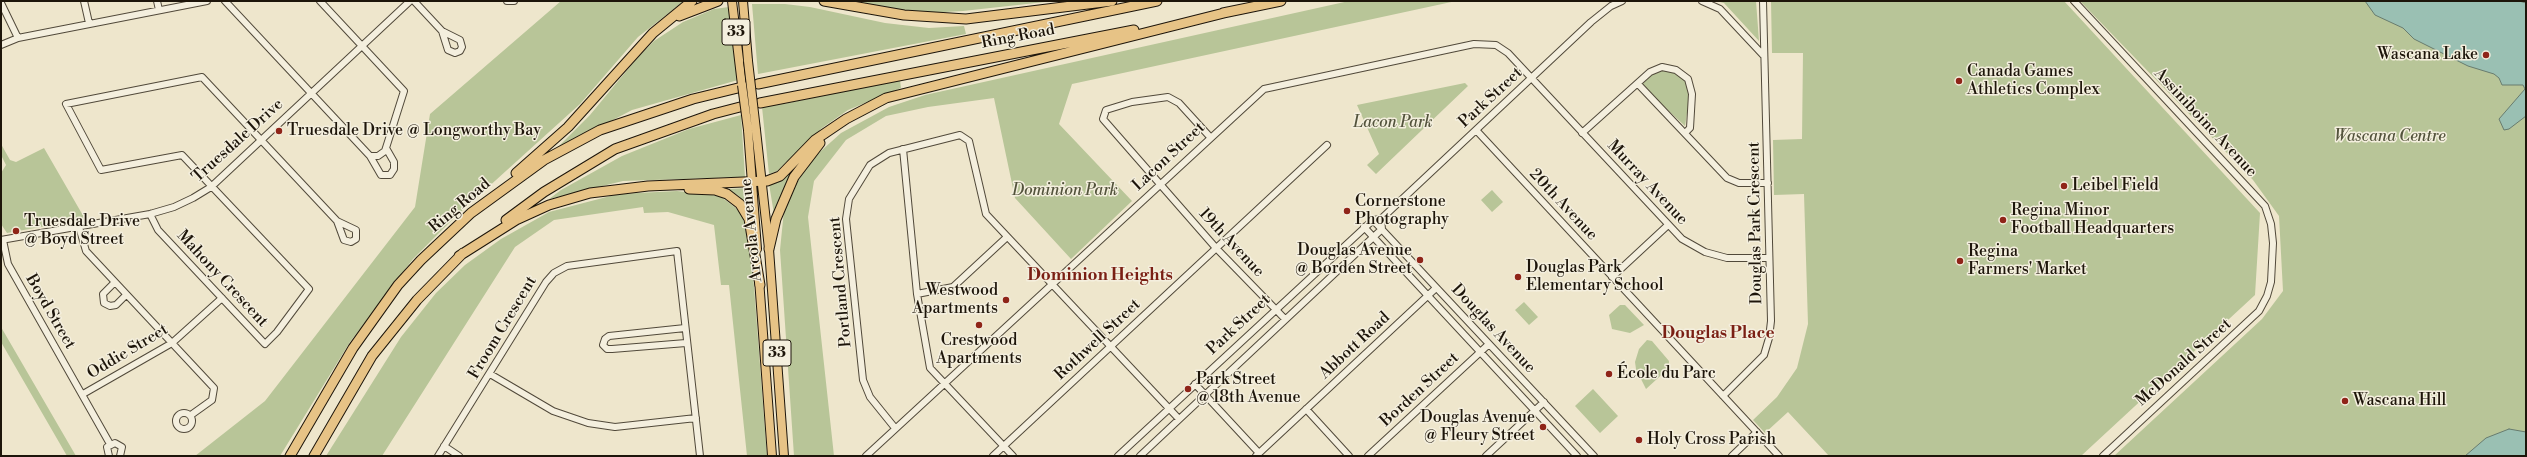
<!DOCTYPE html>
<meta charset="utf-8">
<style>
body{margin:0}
#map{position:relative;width:2527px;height:457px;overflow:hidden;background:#eee6cc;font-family:"Libre Bodoni",serif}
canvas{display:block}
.frame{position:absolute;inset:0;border:2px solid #1d150a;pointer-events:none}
</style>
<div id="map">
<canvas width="2527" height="457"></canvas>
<div class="frame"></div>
</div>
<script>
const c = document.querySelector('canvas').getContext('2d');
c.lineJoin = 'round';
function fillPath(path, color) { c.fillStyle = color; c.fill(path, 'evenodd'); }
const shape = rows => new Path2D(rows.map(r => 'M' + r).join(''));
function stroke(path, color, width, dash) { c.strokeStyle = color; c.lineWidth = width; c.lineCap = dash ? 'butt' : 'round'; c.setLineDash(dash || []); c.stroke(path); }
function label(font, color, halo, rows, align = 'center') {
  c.font = font + ' "Libre Bodoni",serif'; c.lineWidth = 3; c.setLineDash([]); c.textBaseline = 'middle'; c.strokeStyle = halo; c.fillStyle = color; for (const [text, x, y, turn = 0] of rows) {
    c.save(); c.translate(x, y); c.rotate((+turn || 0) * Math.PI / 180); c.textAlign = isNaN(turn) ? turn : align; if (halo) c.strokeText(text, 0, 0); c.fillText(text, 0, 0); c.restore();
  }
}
const green = shape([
 [561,1,684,1,638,37,580,104,454,218,413,259,350,342,280,456,195,456,265,401,415,207,430,114],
 [845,1,1054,1,963,11,927,13,893,10],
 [1349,1,1456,1,1072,84,1059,124,1132,201,1071,259,1015,198,994,98,928,107,886,116,846,140,814,181,808,217,834,456,794,456,780,250,784,210,796,184,812,159,841,133,889,107,925,95],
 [1716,1,1756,1,1759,41,1724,3],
 [1771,1,2064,1,2260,213,2255,295,2081,456,1829,456,1788,412,1765,433,1753,420,1777,397,1797,368,1808,324,1804,194,1774,195,1773,140,1802,139,1803,53,1772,53],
 [2080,1,2526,1,2526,456,2114,456,2262,319,2283,291,2279,216,2253,180],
 [752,4,785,4,810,7,885,23,929,28,964,26,966,34,758,74],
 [729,7,738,80,632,110,554,151,590,115,638,57,654,41,683,22,714,9],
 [1662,70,1675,73,1686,80,1690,94,1685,126,1641,85,1651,75],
 [900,80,901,88,848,110,822,128,777,171,769,174,762,107,788,103],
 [1465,83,1468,86,1376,174,1367,165,1379,154,1357,105],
 [741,115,745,177,623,181,549,199,561,190,622,156,689,129],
 [1,144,10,160,16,162,44,148,85,219,7,233,1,224,1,173,6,165,1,155],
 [794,166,796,168,786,183,774,214,769,184],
 [748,188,751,212,739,196,727,189],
 [1492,190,1503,202,1492,212,1481,200],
 [677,191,720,196,736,208,743,218,752,261,767,456,747,456,729,285,721,285,714,225,668,212,644,213,643,207,554,220,515,247,382,456,326,456,401,337,436,293,465,265,501,239,549,212,618,194],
 [1524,302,1538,317,1529,325,1515,310],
 [1620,305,1625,305,1644,325,1630,333,1612,329,1609,315],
 [1,327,76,456,67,456,1,342],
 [1647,340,1652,341,1669,361,1669,368,1646,389,1636,369,1635,362,1639,349],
 [1593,389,1618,416,1600,433,1575,406]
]);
const water = shape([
 [2365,1,2519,1,2526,3,2526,116,2509,129,2504,130,2499,119,2525,89,2523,85,2502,85,2499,78,2494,74,2468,66,2414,39,2403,28,2375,15,2365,1],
 [2509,429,2526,432,2526,456,2465,456,2486,438,2509,429]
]);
const minor = shape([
 [84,1,89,23],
 [157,1,159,10],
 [225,1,370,156,378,156,385,151,404,91,320,1],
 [414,1,442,31],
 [507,1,514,1],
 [1702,1,1720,9,1764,56],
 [2074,1,2265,206,2271,224,2273,243,2271,282,2267,296,2259,311,2103,456],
 [1,3,18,38],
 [442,31,460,40,462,47,460,51,455,53,448,50,442,31],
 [1,45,18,38,207,1],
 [1638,84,1727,178,1739,183,1768,183],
 [1476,130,1779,456],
 [1582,133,1650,72,1662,67,1676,70,1688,79,1692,94,1690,128,1685,133],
 [1210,137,1179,103,1168,97,1132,102,1106,110,1103,119,1216,248,1285,319],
 [903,149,917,294,930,368,1013,456],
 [370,156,381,175,390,175,394,169,394,162,386,148],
 [150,214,158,230,265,344,277,332,309,289,182,155,101,170,66,104,202,77,337,221,344,240,351,242,356,239,356,230,337,221],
 [1373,220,1594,456],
 [79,227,86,251,214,388,212,400,191,415],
 [1364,227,1577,456],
 [1,240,150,214,174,207,193,198,211,187,410,1],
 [3,240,8,264,110,444],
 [1612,277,1668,225],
 [114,283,103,294,104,303,110,306,116,305,126,295],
 [917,294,953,287,1007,237],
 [685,328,609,336,605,339,603,345,607,349,612,349,686,343],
 [490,374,553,411,588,423,615,427,696,418],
 [1195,384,1259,453],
 [83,394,172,343,222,298],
 [1723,396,1764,355,1769,338,1771,321,1763,1],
 [1306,409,1349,456],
 '176 421a8 8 0 1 1 16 0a8 8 0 1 1-16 0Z',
 [895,428,870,397,863,380,846,219,849,199,870,165,889,153,960,135,969,141,986,214,1179,419],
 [444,446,459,456],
 [109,456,107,447,115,443,122,447,120,456],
 [438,456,546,282,554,273,567,266,677,251,700,456],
 [866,456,1264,89,1474,44,1496,45,1508,53,1682,239,1705,252,1727,258,1769,258],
 [993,456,1327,145],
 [1118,456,1373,220,1381,219,1591,22,1611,6,1622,1],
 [1140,456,1382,229,1381,219],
 [1256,456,1436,288],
 [1368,456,1489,344],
 [1486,456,1544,402],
 [1732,456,1757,432]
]);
const major = shape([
 [732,1,742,85],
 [743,1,748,61],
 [748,130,757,249],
 [756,130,769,249,784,456],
 [759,279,772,456]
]);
const highway = shape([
 [824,1,904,15,966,19,1112,1],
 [1223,13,1281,1],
 [679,16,718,1],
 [758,84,1157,1],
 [760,103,1134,30],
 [516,173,568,127,653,33,692,1],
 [689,189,715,190,727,194,740,204,749,219,760,285],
 [506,220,544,192,615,149,713,114,740,107],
 [769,249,776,219,794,177,820,143],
 [459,256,516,220,549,205,590,193,648,186,767,181,780,176,815,140,846,119,886,98,1228,12],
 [290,456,353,348,398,285,421,260,471,213,544,160,600,130,693,99,738,88],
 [314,456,372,356,417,300,463,253]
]);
const majorBridge = shape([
 [748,61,756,130],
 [742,85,748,130]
]);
const markers = [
 [2486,55,4,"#8f2418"],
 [1959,81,4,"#8f2418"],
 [279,131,4,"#8f2418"],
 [2064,186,4,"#8f2418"],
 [1347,211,4,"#8f2418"],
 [2003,220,4,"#8f2418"],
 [16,231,4,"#8f2418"],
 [1420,260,4,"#8f2418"],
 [1960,261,4,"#8f2418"],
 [1518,277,4,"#8f2418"],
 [1006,300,4,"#8f2418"],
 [979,325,4,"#8f2418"],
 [1609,374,4,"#8f2418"],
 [1188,389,4,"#8f2418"],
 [2345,401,4,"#8f2418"],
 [1543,427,4,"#8f2418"],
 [1639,440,4,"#8f2418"]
];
const shields = [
 [736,32,28],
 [777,353,28]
];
const shieldNames = [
 ["33",736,32],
 ["33",777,353]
];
const streetNames = [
 ["Ring Road",1018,37,-11],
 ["Park Street",1491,98,-43],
 ["Assiniboine Avenue",2205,123,47],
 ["Truesdale Drive",238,141,-42],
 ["Lacon Street",1169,157,-43],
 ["Murray Avenue",1647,183,47],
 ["20th Avenue",1563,205,47],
 ["Ring Road",460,206,-40],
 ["Douglas Park Crescent",1756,223,-91],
 ["Arcola Avenue",752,230,-96],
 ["19th Avenue",1231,243,47],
 ["Mahony Crescent",222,279,47],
 ["Portland Crescent",841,282,-95],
 ["Boyd Street",50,312,60],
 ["Park Street",1239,325,-43],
 ["Froom Crescent",503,328,-59],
 ["Douglas Avenue",1493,329,47],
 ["Rothwell Street",1098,340,-43],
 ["Abbott Road",1355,346,-43],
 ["Oddie Street",128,352,-31],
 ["McDonald Street",2184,363,-42],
 ["Borden Street",1420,390,-43]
];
const poiNames = [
 ["Wascana Lake",2478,55,"right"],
 ["Canada Games",1967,72],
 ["Athletics Complex",1967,90],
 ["Truesdale Drive @ Longworthy Bay",287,131],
 ["Leibel Field",2072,186],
 ["Cornerstone",1355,202],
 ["Photography",1355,220],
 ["Regina Minor",2011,211],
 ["Football Headquarters",2011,229],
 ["Truesdale Drive",24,222],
 ["@ Boyd Street",24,240],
 ["Douglas Avenue",1412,251,"right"],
 ["@ Borden Street",1412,269,"right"],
 ["Regina",1968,252],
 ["Farmers' Market",1968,270],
 ["Douglas Park",1526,268],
 ["Elementary School",1526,286],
 ["Westwood",998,291,"right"],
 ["Apartments",998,309,"right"],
 ["Crestwood",979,341,"center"],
 ["Apartments",979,359,"center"],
 ["École du Parc",1617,374],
 ["Park Street",1196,380],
 ["@ 18th Avenue",1196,398],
 ["Wascana Hill",2353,401],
 ["Douglas Avenue",1535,418,"right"],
 ["@ Fleury Street",1535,436,"right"],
 ["Holy Cross Parish",1647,440]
];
const parkNames = [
 ["Lacon Park",1393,123],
 ["Wascana Centre",2390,137],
 ["Dominion Park",1065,191]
];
const neighbourhoodNames = [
 ["Dominion Heights",1100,276],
 ["Douglas Place",1718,334]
];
fillPath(green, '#b8c598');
fillPath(water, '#9ac0b3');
stroke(water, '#687c6f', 1);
stroke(minor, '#51493a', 8);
stroke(major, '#1d150a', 10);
stroke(highway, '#1d150a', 11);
stroke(minor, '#f4efde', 6);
stroke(major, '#e7c386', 8);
stroke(highway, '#e7c386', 9);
stroke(majorBridge, '#1d150a', 10, []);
stroke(majorBridge, '#e7c386', 8);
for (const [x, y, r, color] of markers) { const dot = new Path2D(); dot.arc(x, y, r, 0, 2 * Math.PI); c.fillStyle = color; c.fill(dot); stroke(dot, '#f4efde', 1.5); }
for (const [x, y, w] of shields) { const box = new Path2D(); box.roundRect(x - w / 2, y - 13, w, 26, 3); c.fillStyle = '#f4efde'; c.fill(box); stroke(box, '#1d150a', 1); }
label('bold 15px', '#1d150a', null, shieldNames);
label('16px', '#1d150a', '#f4efde', streetNames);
label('16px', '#1d150a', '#f4efde', poiNames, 'left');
label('italic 16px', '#53533c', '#f4efde', parkNames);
label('bold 17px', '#7a1f14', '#f4efde', neighbourhoodNames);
</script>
